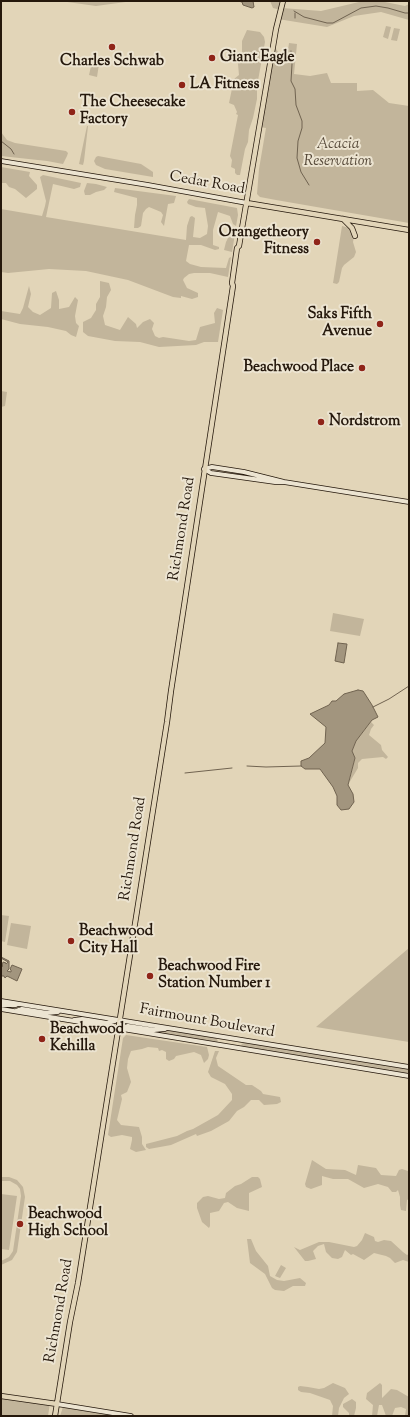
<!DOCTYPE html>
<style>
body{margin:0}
#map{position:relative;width:410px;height:1417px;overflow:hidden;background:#e2d5b8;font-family:"Sorts Mill Goudy",serif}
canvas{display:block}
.frame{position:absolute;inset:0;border:2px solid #25180c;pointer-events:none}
</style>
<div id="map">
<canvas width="410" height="1417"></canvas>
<div class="frame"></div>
</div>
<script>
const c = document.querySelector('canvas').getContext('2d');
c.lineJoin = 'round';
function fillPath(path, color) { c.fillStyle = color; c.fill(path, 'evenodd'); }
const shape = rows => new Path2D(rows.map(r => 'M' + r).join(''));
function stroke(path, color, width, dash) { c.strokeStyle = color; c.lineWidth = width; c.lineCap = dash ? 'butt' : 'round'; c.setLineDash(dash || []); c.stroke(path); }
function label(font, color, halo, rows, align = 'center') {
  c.font = font + ' "Sorts Mill Goudy",serif'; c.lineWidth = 4; c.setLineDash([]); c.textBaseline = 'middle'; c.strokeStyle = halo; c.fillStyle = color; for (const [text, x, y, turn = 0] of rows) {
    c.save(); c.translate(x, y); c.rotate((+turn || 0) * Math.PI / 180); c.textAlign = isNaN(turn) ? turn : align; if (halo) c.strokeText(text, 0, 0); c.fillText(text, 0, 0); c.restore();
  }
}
const green = shape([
 [60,1,133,1,96,6],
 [270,1,283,1,282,8,321,11,359,2,380,1,405,6,409,4,409,20,381,12,354,16,327,27,278,19,281,10,273,8],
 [386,26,391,27,388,39,383,37],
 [394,28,400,29,397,41,391,40],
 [247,30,260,32,264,37,265,42,257,86,257,99,253,118,249,130,248,142,245,149,240,175,237,175,235,173,235,169,231,167,232,160,230,156,238,115,236,114,237,112,234,105,229,103,234,79,239,75,238,64,242,52,242,41],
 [289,43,297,44,294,74,310,76,327,73,331,83,357,83,357,91,373,90,389,103,409,106,409,223,276,200,260,197,257,194,259,169,266,128,260,127,274,46,286,64],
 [92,62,99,64,97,77,89,75],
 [87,126,88,126,84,161,83,165,79,164],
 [1,132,7,140,15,143,66,151,68,153,67,156,63,164,47,161,1,156],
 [98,156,141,164,153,172,153,177,105,169,96,165,94,161,96,157],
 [1,167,30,172,29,176,37,185,37,189,26,198,15,189,9,187,6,183,1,183],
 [43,175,81,183,80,187,74,189,53,184,46,217,186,240,187,226,190,217,192,216,195,218,193,237,200,238,207,234,208,226,205,208,196,207,188,204,187,202,189,199,237,208,238,215,236,226,233,224,230,216,218,212,213,230,213,245,219,247,219,249,215,250,201,245,189,245,186,261,190,264,201,267,226,268,229,258,231,257,228,277,210,273,194,273,189,274,184,278,183,280,187,288,198,293,198,297,192,299,181,296,181,298,173,297,128,280,86,271,49,269,8,273,1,272,1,209,42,216,45,206,46,201,40,177],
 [87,183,96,184,107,187,104,190,96,192,90,195,85,195,84,191],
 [115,188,176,196,174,203,168,204,164,226,161,222,163,215,161,212,149,207,146,209,143,213,141,226,138,228,134,228,135,215,137,205,137,198,114,192],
 [342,226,350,228,354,236,353,242,356,252,354,257,344,265,342,268,339,282,337,284,333,283],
 [229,227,236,228,232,252,224,250,226,242,231,232],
 [100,281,109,283,111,290,107,297,106,307,103,316,105,325,120,330,128,317,136,324,137,328,143,322,150,319,154,323,152,329,155,336,159,338,163,337,189,341,196,340,200,327,215,323,214,313,217,308,223,310,218,342,204,342,196,345,159,347,140,342,115,341,88,336,83,332,83,322,91,318,96,310,96,304,100,297],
 [29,286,31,294,28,307,33,312,40,315,51,308,52,293,56,291,59,300,59,309,69,307,75,297,78,300,75,316,76,323,79,326,76,337,71,335,66,331,48,327,20,324,1,319,1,311,20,314,23,308],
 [1,391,7,392,5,406,1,407],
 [333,613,364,619,360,636,330,631],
 [371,722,374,725,371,729,369,735,381,745,382,750,388,757,386,759,383,757,362,759,358,763,358,768,349,783,355,758,352,751,356,741],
 [1,915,9,916,5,942,1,941],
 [11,923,31,926,27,949,7,945],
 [409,948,409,1042,316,1027],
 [128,1027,154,1031,170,1030,216,1038,218,1041,217,1042,154,1033],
 [126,1035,207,1047,209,1055,208,1059,204,1063,201,1055,194,1052,176,1056,174,1059,169,1061,166,1059,166,1052,162,1050,159,1051,158,1048,148,1047,142,1049,131,1051,128,1059,127,1068,131,1082,127,1092,121,1095,122,1099,117,1120,121,1125,139,1127,142,1137,142,1144,146,1150,136,1152,130,1149,132,1140,132,1137,122,1135,111,1137,108,1135,123,1038],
 [244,1042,409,1069,409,1074,243,1047,241,1045],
 [215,1051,219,1051,216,1058,218,1066,246,1085,252,1085,261,1091,263,1094,280,1097,281,1102,277,1104,264,1105,259,1100,251,1100,244,1107,237,1111,229,1121,211,1131,197,1136,196,1134,171,1145,149,1149,146,1147,146,1144,177,1136,187,1131,193,1129,218,1115,232,1100,232,1094,225,1084,211,1077,208,1072],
 [312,1160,326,1169,345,1170,356,1175,358,1165,376,1168,381,1175,396,1176,399,1170,402,1169,408,1171,409,1172,409,1199,407,1200,406,1211,401,1210,400,1205,400,1197,398,1190,396,1192,392,1192,388,1187,378,1184,364,1188,348,1179,333,1179,322,1176,322,1185,311,1189,306,1187,305,1184],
 [1,1177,9,1177,17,1180,23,1187,25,1197,17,1252,12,1260,1,1265,1,1261,9,1257,13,1251,21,1196,20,1189,17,1185,10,1181,1,1181],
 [252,1177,258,1177,260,1179,262,1187,249,1193,249,1211,237,1208,228,1202,224,1203,219,1211,210,1213,210,1226,209,1228,202,1222,197,1208,197,1203,203,1197,208,1196,219,1199,225,1198,226,1193,235,1186,241,1184],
 [1,1194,17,1196,9,1250,1,1249],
 [365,1233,374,1237,375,1241,378,1242,384,1240,391,1241,403,1252,407,1255,409,1254,409,1262,403,1260,395,1263,390,1258,386,1256,374,1253,364,1260,353,1254,351,1255,345,1250,342,1257,338,1259,332,1258,326,1252,324,1244,318,1246,313,1251,316,1259,308,1261,305,1261,294,1247,300,1250,319,1242,329,1242,354,1247,357,1246,362,1240],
 [247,1239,251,1239,256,1251,268,1266,270,1276,277,1280,284,1281,300,1278,306,1283,305,1286,293,1286,284,1291,275,1290,272,1288,265,1274,250,1263],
 [281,1265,286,1268,280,1278,275,1276],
 [333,1383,345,1388,349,1394,344,1398,339,1408,338,1416,332,1416,333,1406,330,1400,310,1393,301,1392,298,1390,298,1387,300,1386,308,1387,319,1389,324,1388],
 [380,1383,382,1385,382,1398,391,1389,397,1390,409,1397,409,1416,405,1416,406,1409,401,1407,395,1408,392,1416,386,1416,382,1405,379,1405,377,1416,372,1416,373,1405,366,1399,367,1393],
 [1,1396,50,1403,48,1416,1,1416],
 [352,1399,356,1402,356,1408,354,1416,349,1416,349,1413,343,1407,343,1404],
 [63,1407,97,1413,118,1416,60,1416]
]);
const water = shape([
 [238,1,253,1,254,7,252,8,243,5,242,2,238,1],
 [338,643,347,644,344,663,335,661,338,643],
 [358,690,363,691,365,694,372,705,378,717,372,720,356,741,352,751,355,758,348,785,353,794,354,802,349,809,341,810,337,805,337,796,333,787,320,769,305,769,301,766,301,761,309,758,325,743,326,727,310,714,329,705,332,701,336,701,344,694,358,690],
 [1,957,9,961,9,969,7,971,11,972,11,970,10,969,12,965,22,969,17,981,7,976,5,978,4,976,1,976,1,966,3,966,2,966,3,962,6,963,6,964,8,962,1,958,1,957]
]);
const stream = shape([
 [294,11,304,17,327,23,333,23,361,8,376,6,388,8,405,13,409,13],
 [295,18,295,13],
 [291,51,292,64,291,81,295,89,296,105,302,121,302,128,298,141,297,158,301,172,309,185],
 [1,141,11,149,14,154],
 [373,707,389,699,409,686],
 [247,766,266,767,301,766],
 [185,773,232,768]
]);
const secondary = shape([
 [1,161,148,185,247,203],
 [204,469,212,467,244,472,284,482,409,502],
 [204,469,211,473,275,482,282,482],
 [1,1001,409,1067],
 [1,1005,16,1005],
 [1,1009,409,1076],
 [16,1011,22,1009,47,1013,58,1012],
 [74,1020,82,1019,107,1023,115,1021],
 [121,1028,128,1026,154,1030,165,1029],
 [57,1404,131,1416]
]);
const primary = shape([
 [247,203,409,230],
 [343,219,352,228,355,236],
 [1,1396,57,1404],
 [55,1416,70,1322,78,1283,167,722,171,691,233,286,232,283,237,248,239,246,276,29,283,1]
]);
const markers = [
 [112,47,4,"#8f2418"],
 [212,58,4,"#8f2418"],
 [182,85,4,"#8f2418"],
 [72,112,4,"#8f2418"],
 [317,242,4,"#8f2418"],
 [380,324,4,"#8f2418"],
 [362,368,4,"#8f2418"],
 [321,422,4,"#8f2418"],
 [71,941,4,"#8f2418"],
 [150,976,4,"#8f2418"],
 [42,1039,4,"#8f2418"],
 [20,1224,4,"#8f2418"]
];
const poiNames = [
 ["Giant Eagle",220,58],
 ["Charles Schwab",112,62,"center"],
 ["LA Fitness",190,85],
 ["The Cheesecake",80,103],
 ["Factory",80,120],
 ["Orangetheory",309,233,"right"],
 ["Fitness",309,250,"right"],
 ["Saks Fifth",372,315,"right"],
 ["Avenue",372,332,"right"],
 ["Beachwood Place",354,368,"right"],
 ["Nordstrom",329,422],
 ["Beachwood",79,932],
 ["City Hall",79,949],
 ["Beachwood Fire",158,967],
 ["Station Number 1",158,984],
 ["Beachwood",50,1030],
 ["Kehilla",50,1047],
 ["Beachwood",28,1215],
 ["High School",28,1232]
];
const parkNames = [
 ["Acacia",338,145],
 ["Reservation",338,162]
];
const streetNames = [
 ["Cedar Road",207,184,10],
 ["Richmond Road",183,529,-81],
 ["Richmond Road",134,849,-81],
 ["Fairmount Boulevard",207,1022,10],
 ["Richmond Road",60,1311,-80]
];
fillPath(green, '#c2b59b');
fillPath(water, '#a2957e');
stroke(water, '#706350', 1);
stroke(stream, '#706350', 1);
stroke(secondary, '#25180c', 5.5);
stroke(primary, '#25180c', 6);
stroke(secondary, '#ece4d1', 4);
stroke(primary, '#e2d5b8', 4.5);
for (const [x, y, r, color] of markers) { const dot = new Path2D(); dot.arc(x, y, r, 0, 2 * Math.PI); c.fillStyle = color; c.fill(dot); stroke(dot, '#ece4d1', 1.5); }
label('bold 15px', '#25180c', '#ece4d1', poiNames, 'left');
label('italic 15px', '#544737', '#ece4d1', parkNames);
label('15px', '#25180c', '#ece4d1', streetNames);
</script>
